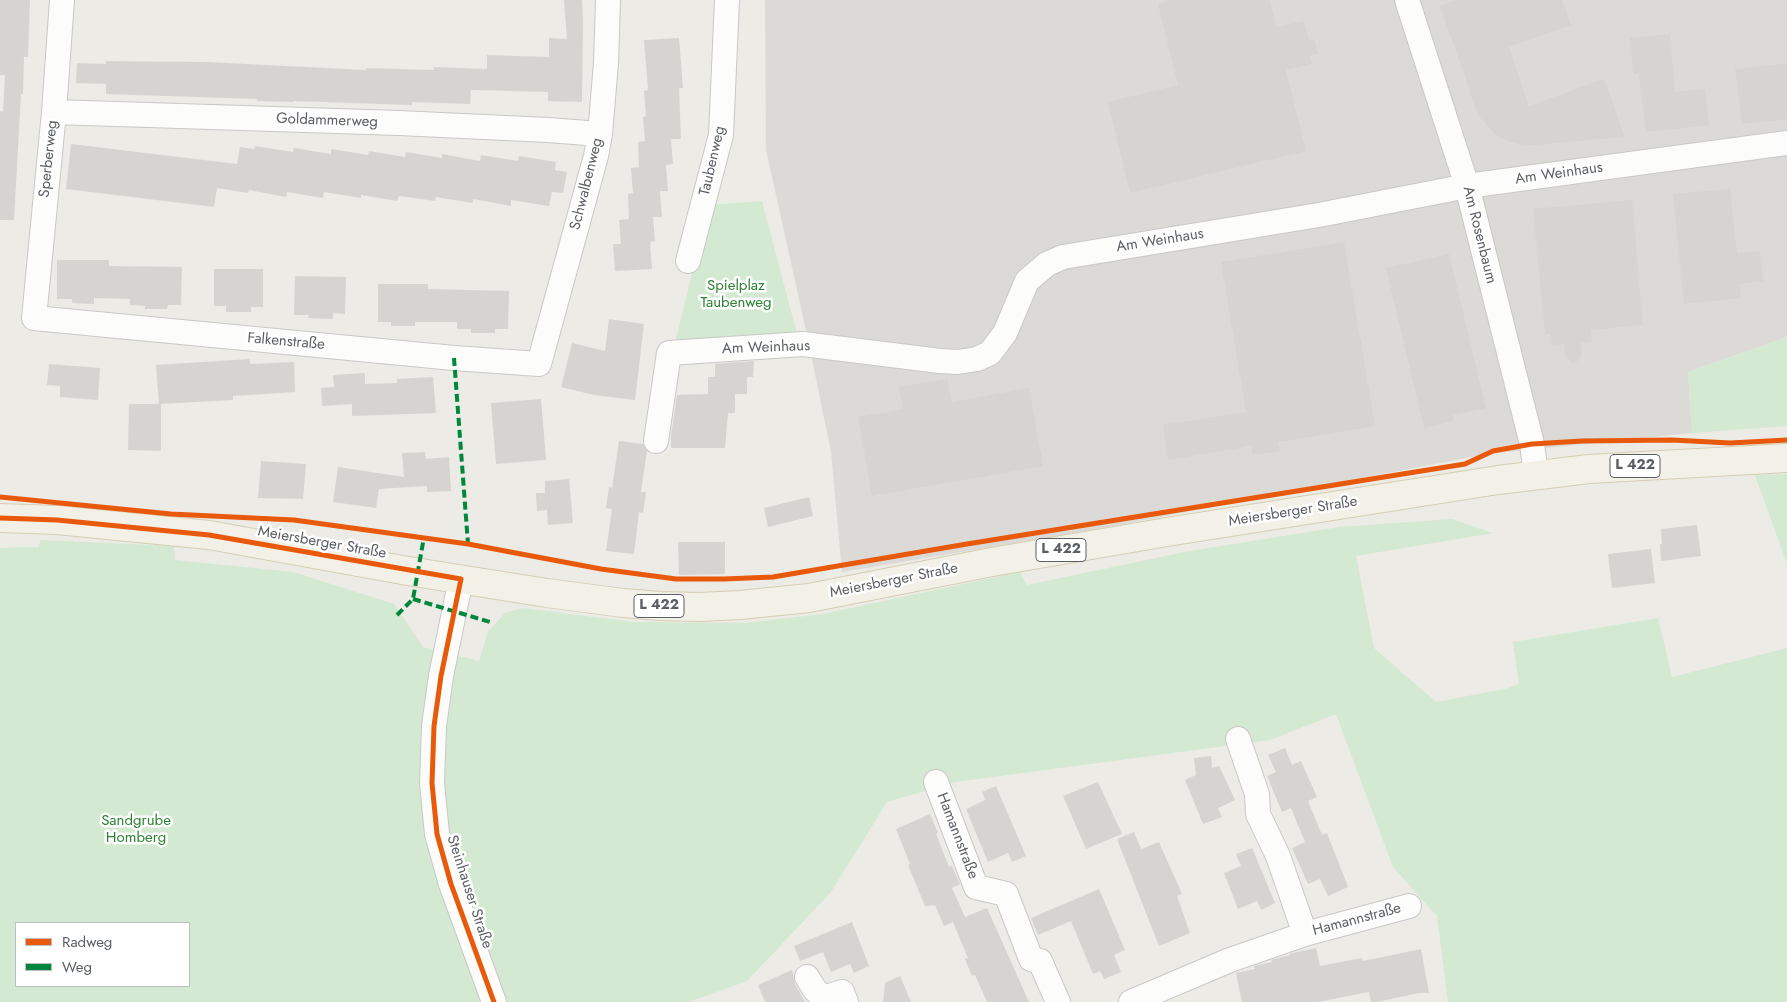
<!DOCTYPE html>
<meta charset="utf-8">
<style>
body{margin:0}
#map{position:relative;width:1787px;height:1002px;overflow:hidden;background:#ecebe6;font-family:Jost,sans-serif}
canvas{display:block}
.legend{position:absolute;left:15px;top:922px;width:175px;height:65px;box-sizing:border-box;background:#fff;border:1px solid #bdbfc1;margin:0;padding:6px 9px;list-style:none;font-size:15px;color:#5b5f65}
.legend li{display:flex;align-items:center;gap:10px;height:25px}
.legend b{width:25px;border:1px solid #bdbfc1}
</style>
<div id="map">
<canvas width="1787" height="1002"></canvas>
<ul class="legend">
<li><b style="height:6px;background:#e8590c"></b>Radweg</li>
<li><b style="height:6px;background:#00873e"></b>Weg</li>
</ul>
</div>
<script>
const c = document.querySelector('canvas').getContext('2d');
c.lineJoin = 'round';
function fillPath(path, color) { c.fillStyle = color; c.fill(path, 'evenodd'); }
const shape = rows => new Path2D(rows.map(r => 'M' + r).join(''));
function stroke(path, color, width, dash) { c.strokeStyle = color; c.lineWidth = width; c.lineCap = dash ? 'butt' : 'round'; c.setLineDash(dash || []); c.stroke(path); }
function label(font, color, halo, rows, align = 'center') {
  c.font = font + ' Jost,sans-serif'; c.lineWidth = 5; c.setLineDash([]); c.textBaseline = 'middle'; c.strokeStyle = halo; c.fillStyle = color; for (const [text, x, y, turn = 0] of rows) {
    c.save(); c.translate(x, y); c.rotate((+turn || 0) * Math.PI / 180); c.textAlign = isNaN(turn) ? turn : align; if (halo) c.strokeText(text, 0, 0); c.fillText(text, 0, 0); c.restore();
  }
}
const industrial = shape([
 [765,0,1787,0,1787,337,1688,372,1692,433,1487,454,1087,531,842,572,831,452,807,335,766,150]
]);
const green = shape([
 [762,201,798,338,674,347,709,205],
 [1787,337,1787,426,1692,433,1688,372],
 [1787,474,1787,564,1755,475],
 [1452,519,1493,533,1356,556,1374,648,1436,702,1505,689,1519,684,1513,642,1658,618,1672,677,1787,648,1787,1002,1448,1002,1437,916,1393,867,1336,714,1270,740,955,782,887,802,831,892,747,981,689,1002,0,1002,0,548,39,547,40,540,174,546,175,560,293,572,394,604,423,647,479,661,488,632,505,613,522,608,634,622,745,623,823,614,1020,572,1027,585,1185,552,1339,527],
 [16,923,189,923,189,986,16,986]
]);
const building = shape([
 [0,0,30,0,28,57,24,57,23,94,21,94,14,220,0,220,0,111,3,112,5,75,0,75],
 [564,0,582,0,583,20,582,102,548,101,548,92,471,90,470,104,412,102,412,105,293,101,293,102,257,101,257,99,106,94,106,84,76,83,77,63,106,64,106,61,207,62,366,70,366,68,434,70,434,67,487,69,487,55,549,57,549,38,567,39],
 [1172,0,1270,0,1276,27,1304,21,1309,40,1314,39,1318,54,1310,56,1312,64,1286,70,1306,151,1130,193,1108,102,1178,85,1158,4],
 [1458,0,1562,0,1571,25,1509,47,1529,106,1604,79,1625,137,1523,146,1505,140,1494,133,1478,115,1469,91,1470,91,1440,6],
 [1670,34,1675,92,1705,89,1709,125,1646,132,1639,74,1633,74,1630,38],
 [679,38,683,88,679,88,681,139,671,139,673,164,666,165,668,191,660,191,662,217,653,217,655,241,650,242,652,269,615,271,613,244,621,244,619,220,629,219,628,194,633,193,631,168,639,167,638,142,645,141,643,117,646,116,644,91,648,90,644,40],
 [1787,63,1787,119,1742,124,1735,69],
 [71,144,237,164,240,147,254,149,255,146,293,152,294,148,331,154,331,149,368,155,369,151,405,157,406,152,442,158,442,154,480,161,481,155,518,161,519,156,556,162,555,170,567,172,563,193,552,192,549,206,511,200,511,206,473,199,473,203,436,197,435,201,399,196,397,201,361,195,361,198,324,192,323,198,287,192,286,197,249,190,248,193,217,188,214,207,66,189],
 [1730,189,1737,253,1760,251,1763,281,1740,284,1741,298,1684,304,1673,194],
 [1632,200,1643,325,1591,330,1592,342,1581,343,1582,355,1574,365,1565,355,1564,344,1552,346,1551,334,1545,334,1533,209],
 [1344,242,1375,426,1278,442,1280,451,1253,455,1251,446,1168,460,1163,425,1246,412,1221,262],
 [1449,254,1486,408,1453,415,1454,421,1424,428,1386,268],
 [57,260,109,260,109,266,182,267,181,305,168,305,167,309,145,309,145,306,130,305,130,299,94,298,94,304,72,303,72,299,57,299],
 [214,269,263,269,263,307,251,307,251,312,226,312,226,306,214,306],
 [295,276,346,277,345,314,333,313,333,319,308,318,309,315,294,315],
 [378,284,428,284,428,289,509,291,508,329,495,329,495,333,471,333,471,329,457,329,457,322,415,322,415,326,391,326,391,322,378,322],
 [609,319,644,324,635,400,594,395,561,387,572,343,605,351],
 [250,359,250,364,294,362,295,392,233,396,233,400,161,404,161,451,128,450,129,404,159,404,156,365],
 [754,361,753,377,747,377,747,394,735,394,735,413,728,413,725,448,671,448,671,435,677,395,708,394,708,377,715,377,715,364],
 [49,364,100,368,98,400,60,397,60,386,47,385],
 [365,373,365,384,397,383,397,379,433,377,436,413,352,416,352,404,322,406,321,388,334,387,333,375],
 [947,379,952,402,1029,388,1043,466,872,496,858,417,903,409,899,387],
 [541,399,546,460,496,464,491,403],
 [619,441,643,444,647,451,641,492,646,492,643,513,639,512,634,554,606,551,612,509,606,508,609,487,612,488],
 [425,452,426,459,449,457,451,491,427,492,427,486,379,489,376,508,333,502,338,467,404,477,402,453],
 [261,461,306,464,303,499,258,498],
 [569,479,573,523,548,525,547,510,537,511,536,493,545,493,545,481],
 [809,497,813,516,768,527,764,508],
 [1697,525,1701,556,1661,561,1660,544,1662,544,1661,529],
 [678,542,725,542,725,574,679,575],
 [1651,549,1655,583,1612,588,1608,554],
 [1285,748,1292,765,1301,761,1317,797,1308,801,1322,835,1327,833,1348,887,1328,896,1320,879,1308,884,1292,848,1305,842,1291,808,1282,812,1267,776,1276,772,1268,755],
 [1211,756,1212,768,1219,766,1235,800,1218,808,1222,817,1203,824,1185,780,1196,775,1194,758],
 [1098,782,1122,834,1086,849,1063,796],
 [996,786,1026,856,1012,862,1008,853,988,862,966,809,985,800,982,792],
 [930,814,938,833,936,834,949,867,952,866,960,884,952,888,965,917,987,908,1029,1002,987,1002,975,975,972,976,965,959,968,958,953,922,944,926,935,905,925,906,908,865,910,864,896,829],
 [1134,832,1141,849,1159,842,1182,894,1177,896,1190,933,1159,946,1117,839],
 [1252,848,1275,903,1261,910,1257,901,1238,909,1224,873,1241,866,1236,854],
 [1099,889,1125,950,1114,955,1121,972,1104,979,1100,971,1093,974,1071,921,1038,935,1031,918],
 [852,922,869,966,854,973,850,964,831,972,823,952,800,961,794,946],
 [1316,948,1320,966,1362,958,1363,961,1421,949,1429,993,1419,993,1377,1002,1371,1002,1369,992,1318,1002,1242,1002,1236,973,1255,969,1254,966,1272,962,1271,960,1290,955,1290,954,1293,953],
 [792,970,795,984,805,1002,765,1002,758,985],
 [900,976,911,1002,883,1002,885,983]
]);
const minor = shape([
 [62,0,54,112,34,318,454,358,539,364,596,156,600,134,606,63,608,0],
 [1407,0,1467,186,1532,444,1536,474],
 [54,112,399,123,548,130,600,134],
 [688,261,721,135,727,0],
 [656,441,669,353,803,344,940,361,958,362,977,359,990,353,1005,333,1027,281,1047,264,1063,257,1319,215,1467,186,1787,143],
 [461,579,441,676,434,726,432,783,437,834,451,884,494,1002],
 [1238,739,1257,794,1258,814,1278,856,1305,934],
 [936,782,976,887,1006,894,1031,959,1040,961,1058,1002],
 [807,977,815,990,824,998,842,992,846,1002],
 [1131,1002,1230,960,1305,934,1409,906]
]);
const primary = shape([
 [0,518,57,520,209,535,408,571,547,593,623,603,660,606,700,607,740,605,809,598,992,562,1167,532,1498,480,1589,469,1787,458]
]);
const quiet = shape([
 [454,358,468,544],
 [413,599,490,622],
 [397,615,413,599,424,537]
]);
const cycleway = shape([
 [0,497,171,514,294,520,468,544,601,569,676,579,724,579,773,577,967,544,1465,464,1493,451,1532,444,1582,441,1672,440,1730,443,1787,440],
 [0,518,57,520,209,535,461,579,441,676,434,726,432,783,437,834,451,884,494,1002]
]);
const shields = [
 [1635,466,50],
 [1061,550,50],
 [659,606,50]
];
const shieldNames = [
 ["L 422",1635,466],
 ["L 422",1061,550],
 ["L 422",659,606]
];
const streetNames = [
 ["Goldammerweg",327,121,2],
 ["Sperberweg",49,159,-84],
 ["Taubenweg",713,161,-77],
 ["Am Weinhaus",1559,174,-8],
 ["Schwalbenweg",587,184,-76],
 ["Am Rosenbaum",1479,235,76],
 ["Am Weinhaus",1160,241,-9],
 ["Falkenstraße",286,342,5],
 ["Am Weinhaus",766,348,-2],
 ["Meiersberger Straße",1293,512,-9],
 ["Meiersberger Straße",322,543,10],
 ["Meiersberger Straße",894,581,-11],
 ["Hamannstraße",957,836,69],
 ["Steinhauser Straße",469,892,72],
 ["Hamannstraße",1357,920,-15]
];
const parkNames = [
 ["Spielplaz",736,286],
 ["Taubenweg",736,303],
 ["Sandgrube",136,821],
 ["Homberg",136,838]
];
fillPath(industrial, '#dbdad6');
fillPath(green, '#d3e9d1');
fillPath(building, '#d6d4d1');
stroke(minor, '#c8c8c7', 26);
stroke(primary, '#d5cdb2', 30);
stroke(minor, '#fcfcfb', 24);
stroke(primary, '#f3f1e7', 28);
stroke(quiet, '#00873e', 4, [8, 4]);
stroke(cycleway, '#e8590c', 5);
for (const [x, y, w] of shields) { const box = new Path2D(); box.roundRect(x - w / 2, y - 11.5, w, 23, 4); c.fillStyle = '#fff'; c.fill(box); stroke(box, '#5b5f65', 1); }
label('bold 14px', '#5b5f65', null, shieldNames);
label('15px', '#5b5f65', '#fff', streetNames);
label('15px', '#2e8234', '#fff', parkNames);
</script>
